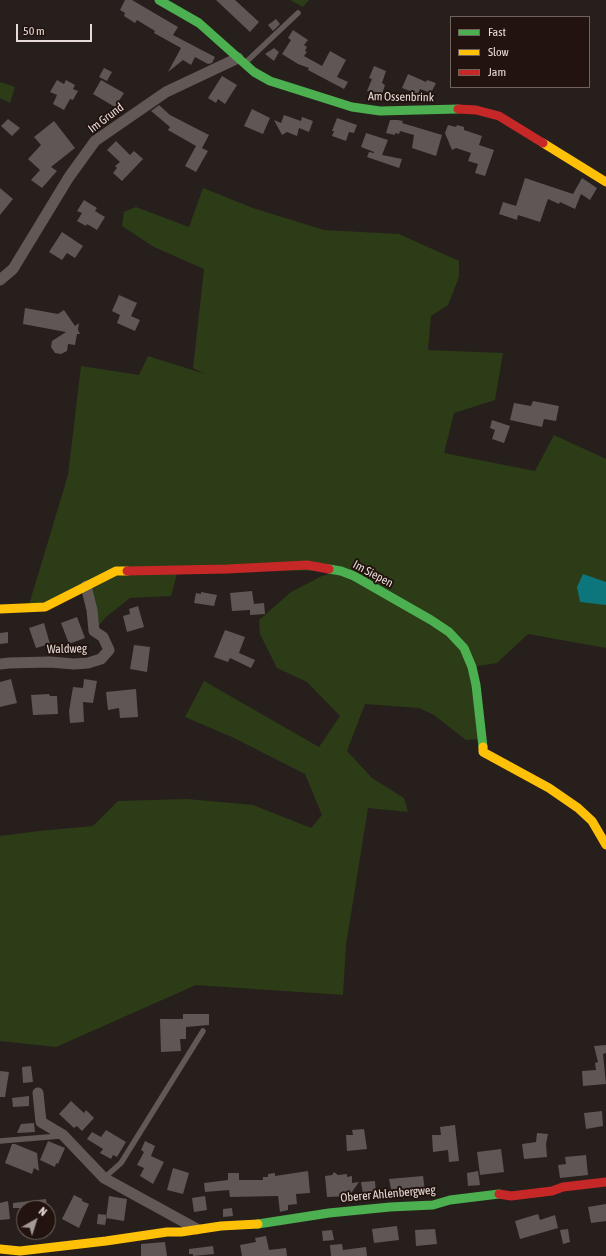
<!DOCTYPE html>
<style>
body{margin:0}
#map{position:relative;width:606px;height:1256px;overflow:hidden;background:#271f1c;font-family:"Asap Condensed",sans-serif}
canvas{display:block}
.legend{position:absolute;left:450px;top:16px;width:140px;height:72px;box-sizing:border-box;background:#22130e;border:1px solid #70635e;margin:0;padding:5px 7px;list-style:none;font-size:12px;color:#e6dbd7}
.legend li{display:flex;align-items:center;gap:8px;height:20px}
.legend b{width:20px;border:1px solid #70635e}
.north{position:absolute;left:16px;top:1200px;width:40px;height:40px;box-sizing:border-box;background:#22130e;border:1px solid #70635e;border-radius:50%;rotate:39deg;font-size:11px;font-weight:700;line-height:16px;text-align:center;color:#e6dbd7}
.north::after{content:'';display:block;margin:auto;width:14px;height:18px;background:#a39996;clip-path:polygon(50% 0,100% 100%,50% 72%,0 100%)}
.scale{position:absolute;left:16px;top:24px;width:76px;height:18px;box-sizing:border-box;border:2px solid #e6dbd7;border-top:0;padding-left:5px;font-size:12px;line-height:14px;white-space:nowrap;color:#e6dbd7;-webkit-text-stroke:3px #22130e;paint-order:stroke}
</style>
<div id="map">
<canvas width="606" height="1256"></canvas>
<ul class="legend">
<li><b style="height:5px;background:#4caf50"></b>Fast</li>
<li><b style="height:5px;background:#ffc107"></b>Slow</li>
<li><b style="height:5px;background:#c62828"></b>Jam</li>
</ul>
<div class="north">N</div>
<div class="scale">50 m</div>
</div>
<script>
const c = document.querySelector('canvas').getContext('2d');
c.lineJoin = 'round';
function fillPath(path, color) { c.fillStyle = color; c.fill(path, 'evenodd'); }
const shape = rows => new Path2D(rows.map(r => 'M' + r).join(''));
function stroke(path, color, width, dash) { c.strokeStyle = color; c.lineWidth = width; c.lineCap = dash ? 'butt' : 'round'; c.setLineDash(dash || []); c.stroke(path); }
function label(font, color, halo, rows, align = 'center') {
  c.font = font + ' "Asap Condensed",sans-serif'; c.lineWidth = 4; c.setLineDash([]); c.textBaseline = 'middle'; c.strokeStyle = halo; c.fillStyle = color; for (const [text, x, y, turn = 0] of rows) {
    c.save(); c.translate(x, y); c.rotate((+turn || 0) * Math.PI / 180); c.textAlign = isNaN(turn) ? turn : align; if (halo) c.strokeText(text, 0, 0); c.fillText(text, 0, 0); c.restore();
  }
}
const green = shape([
 [290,0,309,0,303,7],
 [0,82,15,87,10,103,0,98],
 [203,188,253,208,324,230,399,234,459,261,459,277,448,305,431,316,428,350,503,353,495,400,454,413,444,453,535,471,554,435,606,459,606,648,528,634,497,663,472,667,481,739,466,740,434,715,419,708,365,704,347,751,372,778,404,798,408,812,368,808,346,945,343,995,196,985,56,1047,0,1041,0,836,39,831,93,826,118,801,187,799,253,805,311,828,322,815,305,774,232,737,185,717,204,681,319,747,340,716,307,682,277,668,260,634,259,620,291,592,322,576,340,571,178,570,171,596,130,598,106,617,94,631,86,589,28,608,68,475,81,366,139,375,148,356,205,374,193,368,204,269,154,247,122,226,124,212,136,207,189,227]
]);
const water = shape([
 [583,574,606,582,606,605,580,602,577,587]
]);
const building = shape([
 [125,0,132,0,178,27,173,35,215,57,212,63,208,64,195,57,191,65,183,60,168,72,181,48,154,33,155,31,137,20,135,23,124,16,125,13,120,10],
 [216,0,235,0,259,22,250,32],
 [276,19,280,24,273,31,268,25],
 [293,30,308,40,304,45,307,47,305,51,307,52,304,56,322,66,330,51,346,60,337,77,348,82,344,89,308,70,309,68,298,64,282,54,291,40,288,38],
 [274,48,279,52,274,61,265,54],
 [374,66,386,71,382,83,385,85,381,97,367,91,372,79,369,78],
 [104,68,112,72,107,81,99,77],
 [408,74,426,82,427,80,436,83,431,93,420,89,418,94,402,88],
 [222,76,237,85,225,104,218,99,216,103,208,98],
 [57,80,64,84,66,80,75,85,73,89,78,91,73,100,70,99,64,110,53,104,57,95,50,92],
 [101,80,124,93,115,107,93,94],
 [159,105,170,115,209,135,202,148,208,151,196,172,185,166,196,146,168,130,170,127,151,111],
 [252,109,270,118,263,134,244,126],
 [284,115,301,121,302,117,313,121,309,132,299,128,297,136,287,132,282,135,274,120,281,123],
 [337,118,357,125,354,133,349,132,346,141,332,136,334,131,332,131],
 [8,119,20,128,12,136,1,126],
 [390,120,398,120,403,121,402,123,442,135,436,156,412,148,414,135,400,131,399,134,395,133,395,135,386,133],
 [54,121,75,148,51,167,57,171,42,188,31,180,40,170,28,159,41,145,34,137],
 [448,125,456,127,457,125,464,127,464,130,482,136,479,145,494,150,485,176,475,173,478,164,468,161,471,153,456,148,452,150,445,133],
 [366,133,388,140,382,155,402,159,399,168,367,157,369,152,374,153,374,152,361,147],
 [116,141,130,155,134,151,143,159,122,181,113,173,117,168,115,166,120,162,107,150],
 [525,178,573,194,582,178,597,188,590,200,581,194,575,209,560,202,559,204,548,199,540,222,518,215,517,220,499,214,503,202,516,206],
 [0,188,13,199,0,215],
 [84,200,97,208,95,211,105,217,97,230,87,224,86,226,77,221,82,213,77,211],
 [62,232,83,246,75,258,67,253,62,260,49,252],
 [119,295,137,303,131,316,140,320,135,331,117,323,120,315,112,311],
 [25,308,58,314,64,310,75,326,79,323,78,330,80,334,77,334,75,345,68,344,67,351,61,354,55,353,51,347,52,341,66,332,23,324],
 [533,401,559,406,556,421,544,419,542,427,510,420,514,403,531,406],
 [492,420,510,426,504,443,492,439,495,430,490,428],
 [252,591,254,604,264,603,265,614,250,615,250,610,232,611,230,593],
 [201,592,217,595,214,606,194,603,196,593,201,594],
 [138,606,144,627,127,632,123,616,130,614,129,609],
 [77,617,85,638,69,644,61,623],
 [44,623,50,644,36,648,29,628],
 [225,630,245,637,239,653,255,660,251,668,230,658,228,662,214,657],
 [8,632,8,643,0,644,0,633],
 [134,645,150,647,147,672,130,669],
 [11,679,17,703,0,707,0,682],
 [84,679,97,681,93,703,83,702,84,722,70,723,69,711,73,687,83,688],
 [136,689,138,717,120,718,119,708,108,710,106,692],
 [49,694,50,696,57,696,58,714,33,715,31,695],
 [183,1014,209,1014,209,1025,186,1027,186,1039,180,1039,181,1051,161,1052,160,1019,183,1019],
 [606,1045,606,1053,603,1054,606,1084,583,1086,582,1071,596,1070,595,1063,598,1062,594,1046],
 [31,1066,33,1082,23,1083,22,1067],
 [0,1071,9,1072,5,1097,0,1097],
 [29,1096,29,1106,13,1107,12,1098],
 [71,1101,84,1113,86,1110,94,1118,82,1131,77,1126,74,1128,59,1114],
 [602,1111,603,1126,586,1129,584,1113],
 [34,1123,35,1132,17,1133,21,1124],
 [455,1125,459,1161,449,1162,448,1150,433,1152,432,1135,441,1135,440,1127],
 [364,1129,367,1149,347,1151,346,1135,353,1135,352,1130],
 [106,1130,126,1142,117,1157,113,1155,111,1159,100,1153,103,1149,87,1139,92,1132,101,1137],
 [537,1133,548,1134,546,1144,547,1157,524,1159,522,1144,536,1142],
 [48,1141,65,1148,58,1164,56,1163,55,1167,40,1160],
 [145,1141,155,1146,151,1156,164,1162,153,1184,140,1176,144,1168,137,1165,144,1152,141,1150],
 [12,1144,15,1144,37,1153,39,1171,34,1168,32,1174,5,1163],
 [501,1149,504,1172,480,1175,477,1152],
 [586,1155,588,1175,560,1178,558,1165,566,1164,565,1157],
 [173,1168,189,1173,183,1194,167,1190],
 [308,1171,310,1193,296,1194,297,1204,288,1205,288,1210,280,1212,278,1196,230,1197,229,1190,205,1192,204,1183,228,1180,228,1173,239,1173,239,1180,263,1180,263,1177,268,1177,268,1174,275,1173,275,1176],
 [478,1171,480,1185,468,1186,467,1173],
 [334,1172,338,1175,347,1174,347,1177,352,1176,352,1183,359,1182,349,1196,327,1197,325,1176,332,1175],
 [423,1176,425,1191,392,1194,389,1179],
 [375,1181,376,1193,363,1194,361,1182],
 [74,1195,82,1199,82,1201,89,1204,79,1228,62,1219],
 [109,1196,127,1199,124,1221,106,1218],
 [205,1196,207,1210,194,1212,192,1198],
 [46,1199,47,1208,13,1208,13,1203],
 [8,1201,10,1219,0,1220,0,1203],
 [606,1204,606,1221,591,1223,588,1207],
 [232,1208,233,1216,223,1217,223,1209],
 [98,1214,107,1215,105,1225,97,1224],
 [538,1214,540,1220,555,1215,558,1228,520,1239,515,1221],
 [397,1226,399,1240,374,1243,372,1229],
 [435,1229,437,1244,416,1246,415,1230],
 [568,1229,570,1242,563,1244,560,1230],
 [332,1230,334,1240,323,1241,322,1231],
 [266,1236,269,1250,286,1248,287,1256,242,1256,240,1245,256,1242,255,1238],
 [165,1242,167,1256,141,1256,141,1244],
 [342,1244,343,1250,366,1247,367,1256,331,1256,330,1245],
 [213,1246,214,1254,193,1256,193,1254,189,1254,189,1249]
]);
const lane = shape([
 [245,63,298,13],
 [0,1141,60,1136],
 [104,1178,121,1163,203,1031]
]);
const street = shape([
 [0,280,13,269,69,177,95,141,166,92,238,58],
 [0,664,9,663,50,662,74,664,88,663,101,659,109,650,103,637,94,631,92,610,86,586],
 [38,1093,41,1122,63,1135,104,1178,197,1229]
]);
const fast = shape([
 [159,0,199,23,254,72,270,81,352,107,380,111,458,109],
 [329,569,341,571,354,576,431,620,449,632,464,648,472,667,476,685,483,747],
 [258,1224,329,1213,390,1207,433,1205,450,1200,499,1194]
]);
const slow = shape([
 [543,143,606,182],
 [0,609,45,607,116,571,127,571],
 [483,747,483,752,549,788,578,808,592,821,606,845],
 [0,1249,20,1251,106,1241,167,1232,181,1232,221,1226,258,1224]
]);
const jam = shape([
 [458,109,476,110,499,116,543,143],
 [127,571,227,569,307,565,329,569],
 [499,1194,511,1196,552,1191,563,1187,606,1182]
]);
const streetNames = [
 ["Am Ossenbrink",401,97,1],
 ["Im Grund",106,118,-37],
 ["Im Siepen",373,574,28],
 ["Waldweg",67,649,-1],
 ["Oberer Ahlenbergweg",388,1194,-5]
];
fillPath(green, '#2b3c17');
fillPath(water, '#0d757c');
fillPath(building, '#5f5755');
stroke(lane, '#625957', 5.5);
stroke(street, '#625957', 11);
stroke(fast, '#4caf50', 9);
stroke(slow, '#ffc107', 9);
stroke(jam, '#c62828', 9);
label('12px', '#e6dbd7', '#22130e', streetNames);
</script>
